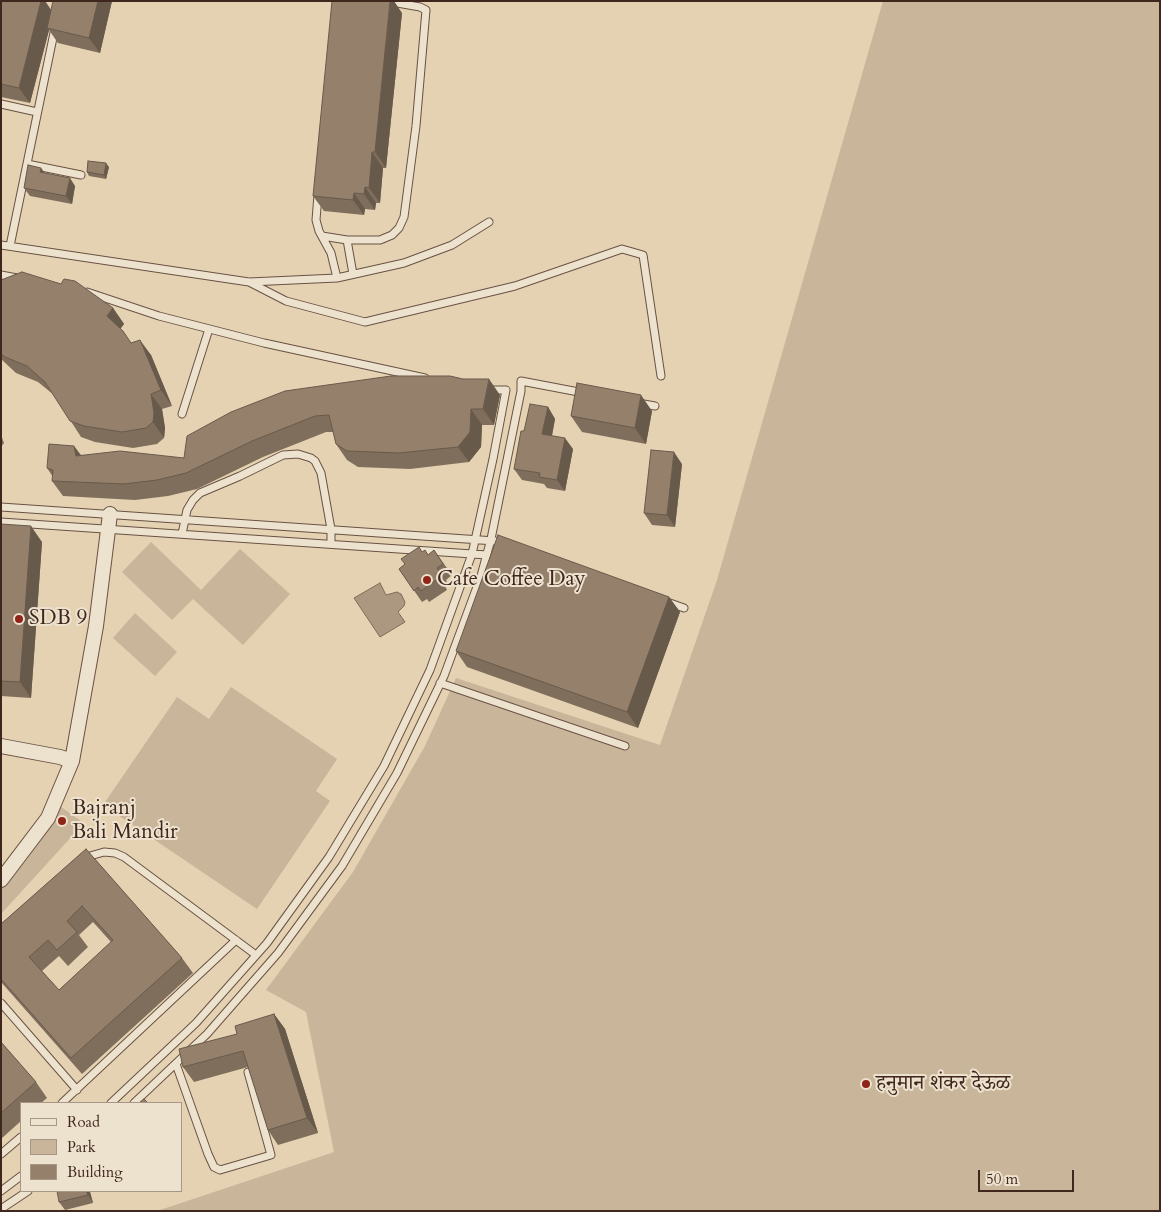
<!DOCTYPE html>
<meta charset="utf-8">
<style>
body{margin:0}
#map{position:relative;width:1161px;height:1212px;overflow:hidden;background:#e4d2b3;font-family:Cardo,serif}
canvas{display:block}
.frame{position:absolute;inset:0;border:2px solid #40271e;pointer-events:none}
.legend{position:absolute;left:20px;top:1102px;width:162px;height:90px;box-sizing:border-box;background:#ede2ce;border:1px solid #a89788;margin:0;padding:6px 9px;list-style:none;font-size:15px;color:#40271e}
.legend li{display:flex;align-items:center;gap:10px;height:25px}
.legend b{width:25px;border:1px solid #a89788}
.scale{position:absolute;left:978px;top:1170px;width:96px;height:22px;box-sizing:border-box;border:2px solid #40271e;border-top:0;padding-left:6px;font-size:15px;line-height:18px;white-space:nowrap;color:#40271e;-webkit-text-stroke:4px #ede2ce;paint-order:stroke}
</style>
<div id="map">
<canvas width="1161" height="1212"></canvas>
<div class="frame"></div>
<ul class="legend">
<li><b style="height:6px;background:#ede2ce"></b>Road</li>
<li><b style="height:14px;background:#c8b59a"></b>Park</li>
<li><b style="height:14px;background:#95806b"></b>Building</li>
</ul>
<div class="scale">50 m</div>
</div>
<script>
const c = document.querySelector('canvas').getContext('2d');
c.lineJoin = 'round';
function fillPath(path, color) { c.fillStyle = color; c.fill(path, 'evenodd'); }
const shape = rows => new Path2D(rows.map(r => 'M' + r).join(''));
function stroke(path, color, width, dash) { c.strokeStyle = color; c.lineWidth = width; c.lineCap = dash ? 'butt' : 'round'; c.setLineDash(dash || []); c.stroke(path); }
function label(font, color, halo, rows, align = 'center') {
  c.font = font + ' Cardo,"Noto Serif Devanagari",serif'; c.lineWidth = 4; c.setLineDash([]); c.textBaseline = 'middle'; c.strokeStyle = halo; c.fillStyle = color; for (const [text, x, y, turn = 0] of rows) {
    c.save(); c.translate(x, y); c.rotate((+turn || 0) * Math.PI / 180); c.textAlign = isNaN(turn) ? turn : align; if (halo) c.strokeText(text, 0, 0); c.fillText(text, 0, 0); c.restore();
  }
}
const green = shape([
 [883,1,1160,1,1160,1211,157,1211,334,1152,306,1012,266,990,353,872,425,746,456,678,660,745,717,580],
 [151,542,201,590,240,549,290,594,243,645,193,599,172,620,122,572],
 [135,613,177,652,155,676,113,638],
 [231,687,337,759,316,791,330,801,257,909,103,805,177,697,209,719],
 [54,802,84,823,1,914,1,879]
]);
const water = shape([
 [380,583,386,595,397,592,401,594,405,602,404,606,398,612,405,622,380,637,354,598,380,583]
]);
const service = shape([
 [1,104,37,112],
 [27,164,81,175],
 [318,195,316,220,319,231,331,253,337,278],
 [322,236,347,240,380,240,392,235,399,228,404,217,416,126,426,10,420,7,386,1],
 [347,240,353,274],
 [1,245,249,282,337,278,404,263,452,245,489,222],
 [10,246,55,28],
 [1,275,17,278],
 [249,282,286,301,365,322,515,286,622,249,643,255,661,376],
 [87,292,159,316,264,343,425,378],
 [638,403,655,406],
 [182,414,209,329],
 [1,507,495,541],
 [1,522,487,555],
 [182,534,187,510,193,500,200,493,240,476,283,455,298,454,311,458,315,461,321,473,331,529,331,544],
 [667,602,684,608],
 [440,683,625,746],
 [85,861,90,856,104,852,115,853,124,857,256,955],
 [1,1003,77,1090],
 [176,1064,208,1154,214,1167,220,1170,271,1155,248,1072],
 [62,1103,236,940],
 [111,1103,196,1023,267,943,329,857,384,766,430,670,472,554,493,459,506,390,487,390],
 [134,1103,207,1034,278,953,342,866,397,773,444,676,481,576,491,539,521,391,521,381,584,393],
 [1,1154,21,1137],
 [1,1191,21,1176],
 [1,1209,28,1191]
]);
const minor = shape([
 [1,746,60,757,72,761],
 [1,880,48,818,72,761,96,626,110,514]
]);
const wall = shape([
 [1,1,45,1,51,10,112,1,100,53,58,43,49,30,30,103,1,97],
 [402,13,386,168,383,168,380,203,376,203,375,210,365,209,364,215,324,211,313,196],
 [109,167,106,179,89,176,87,172],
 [45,173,75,186,72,204,30,196,24,188],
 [1,280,113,308,124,324,120,329,131,343,151,355,172,406,162,409,165,428,164,438,157,444,133,448,95,442,81,437,54,395,38,382,16,373,1,359],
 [500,395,494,425,482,425,481,447,469,462,410,469,358,467,347,460,336,444,333,432,326,432,263,457,197,489,168,496,135,500,63,496,52,481,53,477,47,468,74,446,81,455,184,458,231,412],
 [548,407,555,419,552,436,573,449,565,491,547,488,544,484,522,480,514,469,524,431],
 [652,411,646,444,582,432,571,416],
 [1,435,4,443,1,447],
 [682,464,675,527,652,525,644,513],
 [1,524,42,542,31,698,1,696],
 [434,550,452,575,446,580,448,584,445,586,447,590,429,602,427,599,422,602,399,569,422,552,428,555],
 [669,597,680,612,638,728,467,667,456,651],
 [86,849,182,958,193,973,82,1074,1,982,1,924],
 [93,922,111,942,59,990,42,971,59,956,68,966,88,947,79,935],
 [274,1014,285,1029,318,1133,278,1145,268,1130,248,1067,194,1082,183,1067,237,1034],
 [1,1042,36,1082,47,1098,41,1103,21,1103,21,1121,1,1139],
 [86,1191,89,1191,90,1192,93,1203,65,1210,59,1202]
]);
const shadedWall = shape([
 [41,1,45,1,53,13,47,28,49,30,30,103,19,88],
 [98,1,112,1,100,53,89,38],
 [390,1,394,1,402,13,386,168,375,152],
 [372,152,383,168,380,203,369,188],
 [106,163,109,167,106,179,104,175],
 [41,168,47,176,40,172],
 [70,178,75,186,72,204,66,196],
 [365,187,376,203,375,210,364,194],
 [354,193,365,209,364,215,353,200],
 [113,308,124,324,118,332,107,316],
 [140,340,151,355,172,406,161,390],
 [489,379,500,395,494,425,483,409],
 [151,394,162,409,165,428,164,438,153,422],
 [641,395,652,411,646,444,635,428],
 [548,407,555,419,550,445,542,434],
 [471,409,482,425,481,447,469,462,458,447],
 [565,438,573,449,565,491,557,480],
 [74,446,85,462,76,456],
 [674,452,682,464,675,527,667,515],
 [31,526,42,542,31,698,20,682],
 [669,597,680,612,638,728,627,712],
 [274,1014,285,1029,318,1133,307,1118],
 [86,1191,89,1191,90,1192,93,1203,88,1195]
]);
const building = shape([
 [1,1,41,1,19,88,1,84,1,1],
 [53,1,98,1,89,38,47,28,53,1],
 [332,1,390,1,375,152,372,152,369,188,365,187,364,194,354,193,353,200,313,196,332,1],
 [88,161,106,163,104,175,87,172,88,161],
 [28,165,41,168,40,172,70,178,66,196,24,188,28,165],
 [22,272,61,284,64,279,75,281,113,308,107,316,123,331,131,343,140,340,161,390,151,394,154,413,153,422,146,428,122,432,84,426,70,421,45,382,27,366,5,357,1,354,1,280,22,272],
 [391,376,450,376,463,379,489,379,483,409,471,409,470,432,458,447,399,453,347,451,336,444,329,415,315,416,252,441,186,473,157,480,124,484,52,481,53,470,47,468,49,444,74,446,76,456,120,451,184,458,187,436,231,412,285,391,391,376],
 [577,383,641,395,635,428,571,416,577,383],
 [530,404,548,407,542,434,565,438,557,480,539,477,540,473,514,469,521,431,524,431,530,404],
 [651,450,674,452,667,515,644,513,651,450],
 [1,524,31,526,20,682,1,681,1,524],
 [498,535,669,597,627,712,456,651,498,535],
 [419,547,422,552,425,550,428,555,434,550,443,564,437,568,440,572,436,574,439,578,421,591,418,587,414,591,399,569,405,564,401,559,419,547],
 [86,849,182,958,71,1058,1,979,1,924,86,849],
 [82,906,113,940,59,990,29,957,48,940,57,950,77,932,67,921,82,906],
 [274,1014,307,1118,268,1130,243,1051,183,1067,179,1049,237,1034,235,1026,274,1014],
 [1,1042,36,1082,1,1113,1,1042],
 [144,1099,148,1103,139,1103,144,1099],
 [57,1191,86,1191,88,1195,59,1202,57,1191]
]);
const markers = [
 [427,580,5,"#8f2418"],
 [19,619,5,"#8f2418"],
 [62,821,5,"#8f2418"],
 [866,1084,5,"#8f2418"]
];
const poiNames = [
 ["Cafe Coffee Day",437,580],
 ["SDB 9",29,619],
 ["Bajranj",72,809],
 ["Bali Mandir",72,833],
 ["हनुमान शंकर देऊळ",876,1084]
];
fillPath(green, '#c8b59a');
fillPath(water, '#ac9880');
stroke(water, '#816b59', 1);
stroke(service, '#695243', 9);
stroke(minor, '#695243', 16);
stroke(service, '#ede2ce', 7);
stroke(minor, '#ede2ce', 14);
fillPath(wall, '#806e5c');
fillPath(shadedWall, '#685a4b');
fillPath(building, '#95806b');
stroke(building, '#685a4b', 1);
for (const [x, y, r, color] of markers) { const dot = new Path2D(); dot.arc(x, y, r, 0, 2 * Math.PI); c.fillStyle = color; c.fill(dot); stroke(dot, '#ede2ce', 2); }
label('21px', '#40271e', '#ede2ce', poiNames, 'left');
</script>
